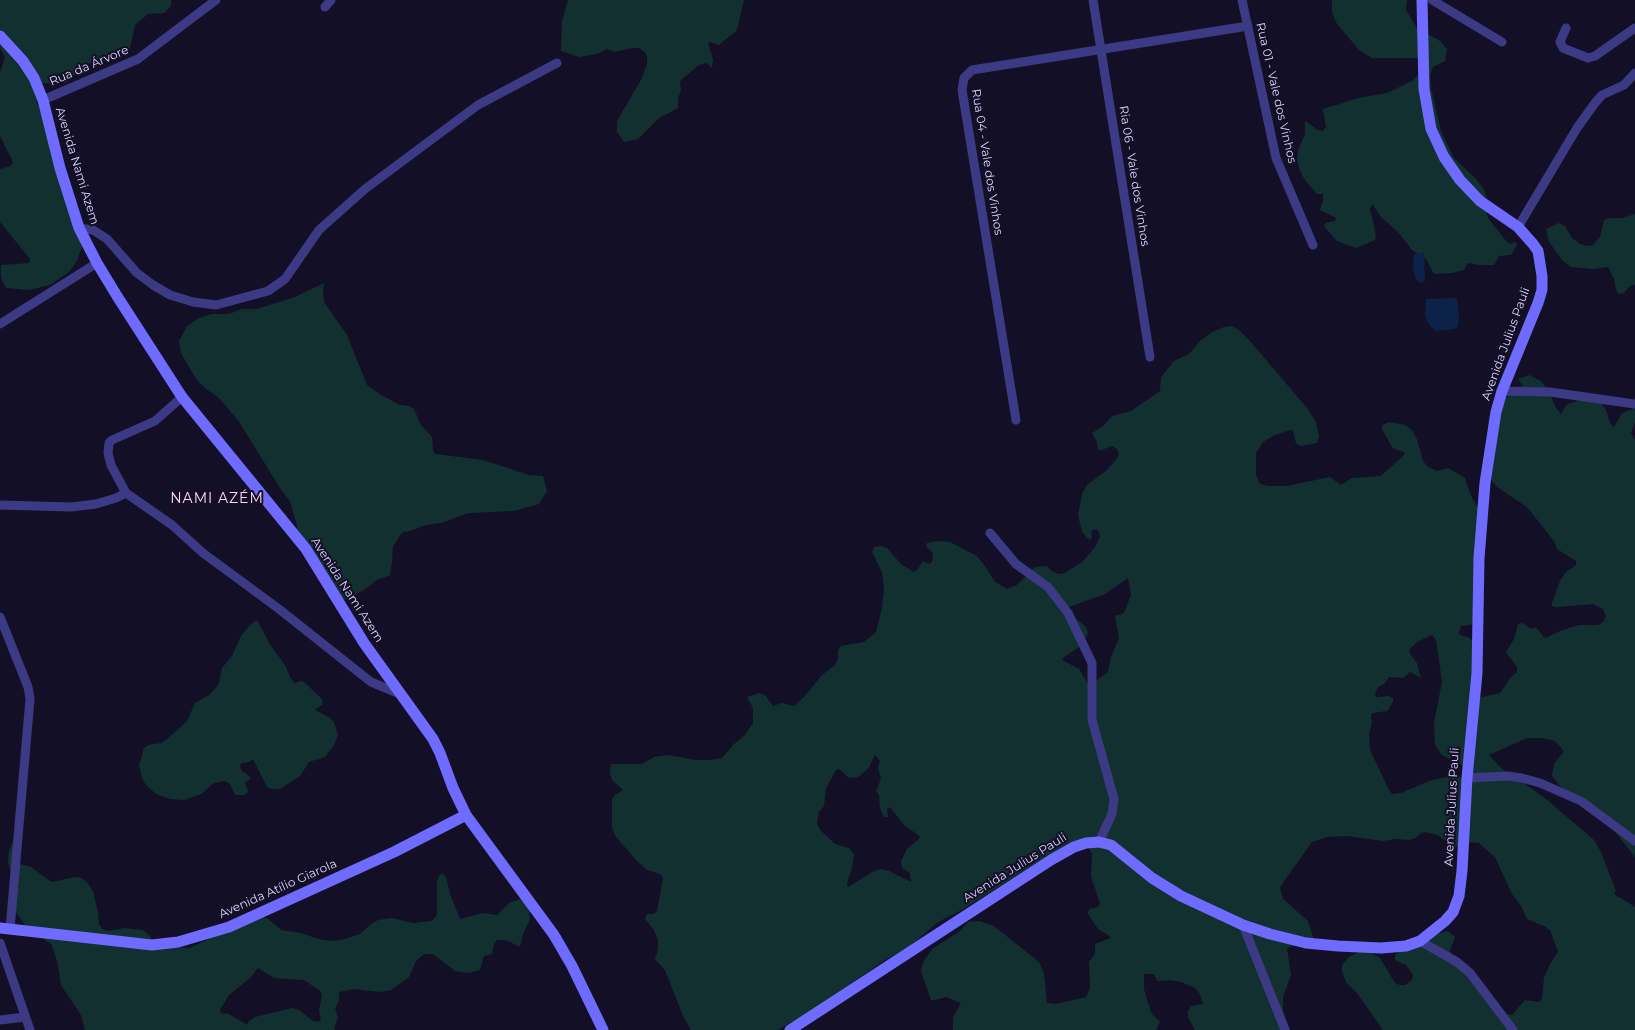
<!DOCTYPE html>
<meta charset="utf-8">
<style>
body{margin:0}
canvas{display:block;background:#130f26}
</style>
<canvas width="1635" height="1030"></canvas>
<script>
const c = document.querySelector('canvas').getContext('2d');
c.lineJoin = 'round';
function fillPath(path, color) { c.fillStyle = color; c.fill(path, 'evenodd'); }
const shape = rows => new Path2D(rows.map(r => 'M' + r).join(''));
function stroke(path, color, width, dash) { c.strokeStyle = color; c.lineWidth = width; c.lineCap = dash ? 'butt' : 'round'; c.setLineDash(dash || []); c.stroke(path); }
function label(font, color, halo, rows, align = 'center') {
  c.font = font + ' Montserrat,sans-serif'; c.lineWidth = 4; c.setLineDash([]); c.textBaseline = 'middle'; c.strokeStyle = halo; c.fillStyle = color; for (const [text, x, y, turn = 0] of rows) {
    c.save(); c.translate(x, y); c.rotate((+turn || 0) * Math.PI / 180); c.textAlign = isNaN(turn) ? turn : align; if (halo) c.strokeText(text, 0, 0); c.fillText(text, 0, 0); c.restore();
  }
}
const green = shape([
 [0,0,171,0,171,6,164,13,148,14,135,25,129,52,119,52,87,64,66,83,45,83,35,86,37,102,83,243,77,261,69,272,50,285,29,290,7,288,4,285,1,277,1,265,29,263,30,259,0,222,0,169,11,166,13,162,0,136,0,73,5,57,0,48],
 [568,0,744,0,737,30,719,45,711,42,708,43,713,60,712,68,706,63,699,65,681,80,680,84,681,91,678,98,678,108,659,118,638,139,624,142,617,132,617,121,642,78,647,64,647,56,645,52,639,48,632,48,614,52,607,49,597,54,579,57,561,51,562,21],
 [1332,0,1407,0,1406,10,1417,28,1440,41,1447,49,1445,61,1433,67,1430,76,1431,88,1441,131,1454,158,1476,179,1484,189,1487,199,1486,211,1488,218,1507,242,1510,244,1515,242,1517,245,1511,255,1499,256,1494,265,1479,265,1468,263,1464,270,1452,273,1434,274,1426,259,1412,250,1397,231,1381,217,1372,204,1370,209,1376,235,1375,240,1356,248,1337,241,1324,226,1326,223,1335,221,1336,218,1320,210,1323,200,1323,194,1317,194,1304,179,1299,168,1297,159,1298,150,1305,134,1305,121,1318,130,1323,131,1326,127,1323,109,1359,98,1387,93,1412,81,1422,71,1420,58,1372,58,1359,50,1337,24,1332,12],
 [1635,214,1635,285,1630,286,1624,293,1619,294,1616,290,1614,279,1608,267,1594,269,1571,267,1562,260,1549,242,1546,229,1559,223,1565,226,1572,238,1580,244,1586,246,1593,245,1600,237,1604,220,1610,218,1622,218],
 [324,283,323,292,324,302,347,335,367,385,381,395,400,405,409,406,414,409,421,425,432,437,433,450,435,454,483,460,529,475,543,476,547,491,539,504,514,511,469,513,441,523,426,525,407,532,405,531,400,535,393,547,392,562,390,575,377,580,364,590,342,601,297,541,297,526,290,501,280,488,238,420,218,397,206,389,196,379,181,353,179,341,187,326,199,318,212,314,229,314,242,309,257,309,295,297],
 [1231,326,1239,330,1250,341,1307,408,1316,422,1319,436,1317,443,1300,446,1296,443,1293,431,1290,430,1275,435,1263,442,1256,453,1256,475,1260,484,1268,486,1287,486,1330,477,1341,485,1352,478,1381,476,1405,454,1404,452,1397,450,1392,447,1382,429,1382,425,1389,422,1405,425,1412,430,1417,439,1423,461,1428,467,1437,471,1448,468,1465,478,1471,496,1480,511,1475,619,1471,625,1461,626,1459,632,1460,635,1470,638,1474,644,1477,698,1500,693,1511,677,1517,672,1517,667,1506,652,1514,639,1518,624,1523,623,1531,629,1536,627,1543,636,1546,638,1560,631,1579,625,1598,625,1603,622,1606,616,1603,609,1593,604,1557,607,1552,606,1552,603,1560,581,1566,572,1576,565,1576,561,1557,549,1554,541,1527,507,1497,487,1489,476,1486,457,1489,417,1502,401,1523,385,1518,379,1529,375,1541,381,1548,390,1556,408,1561,414,1567,404,1585,399,1598,399,1606,410,1610,423,1614,427,1622,413,1635,408,1635,422,1631,433,1635,440,1635,857,1602,815,1564,791,1552,776,1554,764,1564,751,1555,741,1542,738,1527,738,1489,755,1509,776,1521,781,1546,799,1594,840,1601,852,1616,891,1614,893,1618,897,1621,898,1635,907,1635,1030,1383,1030,1357,993,1346,982,1342,971,1342,965,1349,957,1359,952,1369,952,1380,958,1395,983,1400,985,1405,985,1412,980,1413,975,1406,965,1395,960,1395,955,1403,949,1435,934,1448,931,1455,937,1450,950,1452,957,1483,992,1507,1014,1512,1015,1525,1000,1539,1002,1542,999,1544,978,1550,964,1558,952,1550,930,1546,927,1527,919,1521,906,1512,894,1495,857,1479,843,1466,842,1454,848,1438,835,1425,832,1421,833,1416,838,1409,840,1395,839,1383,841,1347,836,1327,837,1312,842,1280,887,1283,899,1308,921,1313,937,1312,941,1308,944,1292,946,1287,948,1291,975,1283,997,1283,1010,1290,1030,1195,1030,1188,1017,1188,1011,1191,1006,1203,1004,1200,994,1195,988,1181,982,1170,980,1157,981,1154,974,1144,974,1144,989,1148,1003,1152,1014,1160,1022,1156,1030,953,1030,953,1017,961,1003,946,997,935,1000,931,1000,921,971,923,962,932,949,960,931,968,922,979,921,994,926,1039,962,1044,973,1047,1003,1056,1004,1086,997,1090,988,1089,962,1095,954,1095,944,1111,938,1108,935,1098,929,1088,914,1089,909,1098,907,1100,904,1091,876,1092,854,1089,848,1085,845,1051,854,960,911,938,922,910,946,882,962,811,1011,778,1030,691,1030,683,1016,665,970,655,959,658,949,658,940,654,930,645,919,647,914,654,914,657,911,663,878,660,874,647,870,637,861,616,837,612,828,612,799,615,795,623,790,612,780,610,773,611,764,642,764,654,757,669,755,695,760,710,760,722,758,733,745,745,735,753,723,753,708,747,697,760,693,766,696,773,706,782,703,794,706,803,698,822,675,835,665,838,659,838,650,841,646,864,642,876,632,882,608,884,589,882,572,872,552,874,547,881,546,887,548,902,565,914,572,917,570,923,561,929,564,932,562,933,553,926,546,927,543,938,541,950,542,977,556,984,565,995,582,1007,589,1017,585,1035,567,1047,566,1053,572,1059,574,1065,573,1082,562,1096,546,1100,536,1098,530,1094,529,1091,532,1092,538,1089,540,1082,532,1078,515,1082,494,1087,485,1107,470,1116,460,1119,454,1117,449,1112,446,1102,450,1098,450,1097,442,1092,433,1103,426,1112,416,1131,411,1160,391,1161,377,1174,361,1189,354,1200,341,1212,332,1224,327],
 [1128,578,1131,595,1124,613,1115,616,1119,638,1111,657,1108,672,1089,686,1079,669,1062,660,1064,657,1082,645,1088,633,1086,627,1070,614,1069,607,1105,594],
 [1432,635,1436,640,1442,682,1434,723,1435,745,1442,755,1464,766,1470,782,1457,776,1447,777,1429,781,1401,793,1392,794,1388,788,1370,750,1369,734,1372,723,1371,717,1372,713,1387,711,1393,702,1393,698,1389,696,1376,697,1375,693,1378,687,1384,684,1389,677,1403,678,1410,672,1421,678,1417,663,1410,654,1409,650,1417,642],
 [875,755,880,761,878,768,881,779,876,791,879,795,880,808,884,817,888,817,887,809,890,807,905,826,920,836,919,839,907,849,901,861,902,868,910,873,911,881,909,881,889,871,882,869,874,871,848,887,847,883,852,868,854,854,849,848,835,844,820,830,817,823,819,812,824,806,826,788,836,770,839,769,849,778,858,777,868,769],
 [257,620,271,646,285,665,291,679,295,683,301,681,304,682,322,699,323,704,315,710,330,718,334,722,338,735,334,745,325,757,309,762,300,776,280,789,271,789,267,787,253,759,249,762,242,763,240,765,241,770,251,778,245,783,248,791,245,795,235,795,230,784,225,781,214,783,201,794,184,800,170,799,156,794,146,785,142,778,139,765,144,748,148,745,161,743,166,740,187,721,195,703,209,695,215,689,219,683,222,668,232,656,241,636,251,624],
 [13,842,20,864,31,867,50,881,53,882,74,877,81,878,86,881,93,891,98,912,99,924,102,929,108,931,125,928,142,930,146,932,156,943,169,947,190,948,257,916,267,918,281,930,301,933,318,939,333,941,342,940,360,934,371,924,378,920,392,918,413,923,432,921,437,915,437,882,439,876,442,873,446,877,450,894,460,919,482,913,497,915,509,903,520,899,525,900,529,908,530,919,523,934,520,947,506,940,497,940,494,944,492,954,484,956,480,970,469,973,455,971,433,954,424,954,416,961,409,977,391,990,381,992,354,989,339,992,339,1001,335,1008,338,1018,334,1028,336,1030,85,1030,81,1015,61,985,58,965,52,945,25,925,15,911,13,882,8,862,9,851],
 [258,968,274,978,304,980,319,990,322,994,319,1011,321,1020,318,1022,313,1021,299,1010,292,1008,255,1017,249,1021,247,1025,229,1014,221,1013,220,1010,229,995,250,978]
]);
const water = shape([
 [1424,252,1425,281,1422,283,1418,282,1415,277,1413,268,1414,255],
 [1457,298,1459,316,1458,327,1454,329,1436,331,1429,325,1425,316,1426,299]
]);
const street = shape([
 [1093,0,1150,357],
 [1242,0,1276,158,1313,245],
 [1432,0,1502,42],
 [325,7,331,0],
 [1566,28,1560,42,1563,48,1588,58,1595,56,1635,28],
 [43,100,138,59,216,0],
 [1518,227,1577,128,1595,103,1602,95,1624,85,1635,73],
 [79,228,93,230,107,239,137,273,153,285,170,295,193,302,216,305,268,291,285,279,319,230,365,189,478,105,557,63],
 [0,324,97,263],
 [1502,391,1550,392,1635,404],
 [1016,420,962,90,964,78,972,70,1248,26],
 [126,493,172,525,203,553,279,609,371,682,400,694],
 [0,505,71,507,96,504,116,498,126,493,111,465,108,453,109,443,112,440,155,421,182,397],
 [990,533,1016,564,1048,587,1068,613,1092,663,1092,720,1114,799,1112,814,1099,842],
 [0,617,28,687,30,699,10,929],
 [1467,778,1507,776,1522,778,1540,783,1581,801,1635,841],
 [1243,925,1285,1030],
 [1420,941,1457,962,1470,973,1513,1030],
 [0,943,30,1030],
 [0,1020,25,1017]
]);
const secondary = shape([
 [0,36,23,61,34,78,43,100,60,168,79,228,97,263,117,296,182,397,306,549,364,643,433,739,440,753,453,788,466,815,554,935,572,966,603,1030],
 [0,928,152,945,178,942,229,927,394,852,466,815],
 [790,1030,1051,860,1074,847,1086,843,1099,842,1111,845,1152,878,1181,896,1243,925,1270,934,1306,943,1338,946,1381,948,1406,946,1420,941,1445,921,1453,912,1459,896,1462,871,1467,778,1477,673,1479,558,1485,483,1496,412,1502,391,1538,303,1542,290,1542,276,1538,251,1533,244,1518,227,1480,201,1460,180,1444,157,1431,129,1424,89,1422,0]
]);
const streetNames = [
 ["Rua da Árvore",89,66,-23],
 ["Rua 01 - Vale dos Vinhos",1276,93,77],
 ["Rua 04 - Vale dos Vinhos",987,162,81],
 ["Avenida Nami Azem",77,166,73],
 ["Ria 06 - Vale dos Vinhos",1134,176,81],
 ["Avenida Julius Pauli",1506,344,-70],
 ["Avenida Nami Azem",347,590,57],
 ["Avenida Julius Pauli",1452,807,-87],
 ["Avenida Julius Pauli",1015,868,-32],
 ["Avenida Atílio Giarola",278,889,-24]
];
const neighbourhoodNames = [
 ["NAMI AZÉM",217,499]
];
fillPath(green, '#12302f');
fillPath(water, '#0c2248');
stroke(street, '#3d3a85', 9);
stroke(secondary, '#6f6bff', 11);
label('12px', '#d9d4ff', '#130f26', streetNames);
c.letterSpacing = '1px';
label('14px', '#ffd6f0', '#130f26', neighbourhoodNames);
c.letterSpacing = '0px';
</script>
